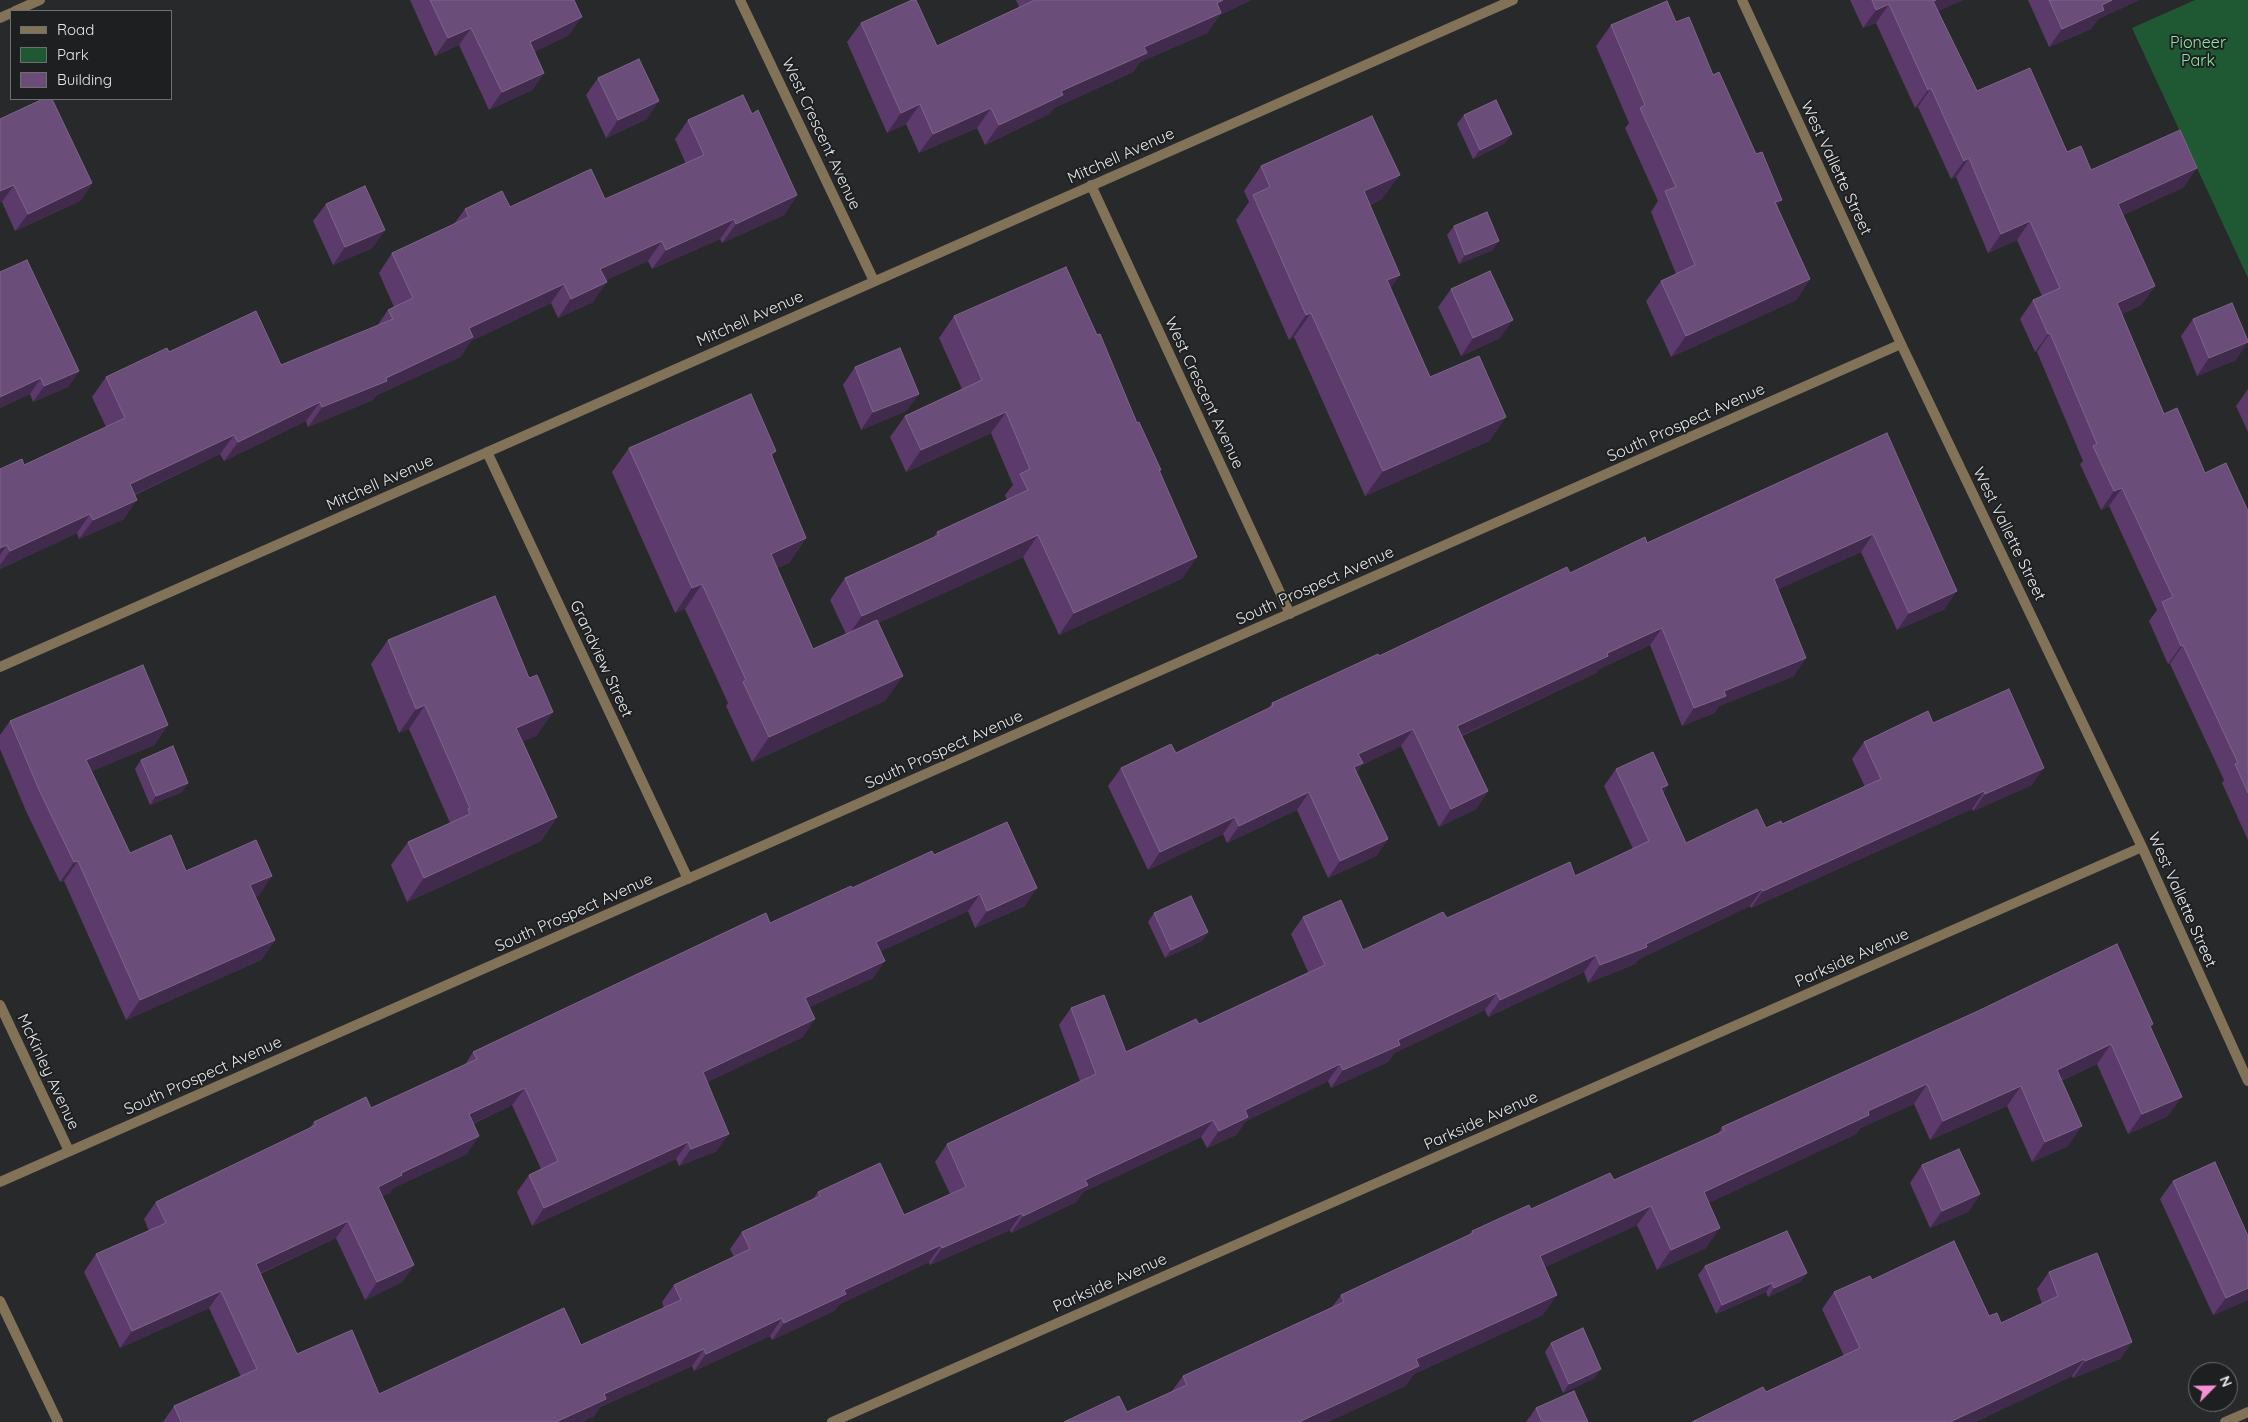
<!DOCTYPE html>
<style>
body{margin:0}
#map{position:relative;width:2248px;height:1422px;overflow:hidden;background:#28292b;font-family:Quicksand,sans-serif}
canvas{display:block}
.legend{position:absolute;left:10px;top:10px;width:162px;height:90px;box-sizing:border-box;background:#1e1f21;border:1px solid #6e6f71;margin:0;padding:6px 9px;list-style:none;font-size:15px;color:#e7e8e9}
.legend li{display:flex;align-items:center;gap:10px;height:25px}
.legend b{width:25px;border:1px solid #6e6f71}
.north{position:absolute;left:2188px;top:1362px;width:50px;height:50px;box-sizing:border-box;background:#1e1f21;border:1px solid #6e6f71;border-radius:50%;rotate:67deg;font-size:14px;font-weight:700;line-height:20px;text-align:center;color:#e7e8e9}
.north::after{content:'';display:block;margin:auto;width:18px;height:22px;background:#f690d0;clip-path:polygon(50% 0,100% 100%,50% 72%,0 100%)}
</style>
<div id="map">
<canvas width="2248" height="1422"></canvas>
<ul class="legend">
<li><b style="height:6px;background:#827258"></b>Road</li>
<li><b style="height:14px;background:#1f5933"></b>Park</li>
<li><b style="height:14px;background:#6a4d79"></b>Building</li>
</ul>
<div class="north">N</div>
</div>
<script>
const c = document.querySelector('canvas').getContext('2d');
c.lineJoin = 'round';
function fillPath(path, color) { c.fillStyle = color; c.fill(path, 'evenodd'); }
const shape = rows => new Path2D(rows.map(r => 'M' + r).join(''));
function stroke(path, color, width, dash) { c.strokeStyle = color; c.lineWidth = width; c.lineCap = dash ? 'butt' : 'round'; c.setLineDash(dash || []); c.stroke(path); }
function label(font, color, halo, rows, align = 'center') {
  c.font = font + ' Quicksand,sans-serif'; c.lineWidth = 4; c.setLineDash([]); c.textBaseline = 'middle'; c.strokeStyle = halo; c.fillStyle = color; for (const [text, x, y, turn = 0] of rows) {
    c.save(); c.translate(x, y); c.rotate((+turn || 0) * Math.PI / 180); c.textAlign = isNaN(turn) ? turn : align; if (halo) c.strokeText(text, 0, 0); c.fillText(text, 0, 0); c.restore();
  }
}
const green = shape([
 [2195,0,2248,0,2248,278,2132,28]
]);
const minor = shape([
 [740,0,874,281],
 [1742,0,1901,344,2142,847,2248,1081],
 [15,11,40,0],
 [0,18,11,13],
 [1091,185,1290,614],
 [487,452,688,879],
 [0,667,1513,0],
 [0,1005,69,1151],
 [0,1182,1901,344],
 [0,1301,58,1422],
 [832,1422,2142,847],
 [2225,1422,2248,1412]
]);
const wall = shape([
 [410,0,574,0,569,35,534,52,544,73,532,90,489,110,459,45,435,56],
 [1016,0,1251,0,1220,15,1207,33,1140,62,1133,72,1054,108,1049,114,985,145,977,128,919,153,906,124,887,133,847,42,861,23,937,46,1019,7],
 [1850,0,1963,0,1938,11,1977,91,2067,152,2091,170,2184,187,2123,215,2155,286,2141,305,2122,314,2164,414,2205,473,2248,511,2248,840,2222,783,2224,780,2170,664,2168,664,2149,621,2157,610,2109,506,2101,510,2080,464,2083,461,2037,352,2035,352,2020,319,2033,300,2042,296,2017,240,1988,253,1956,177,1951,179,1918,107,1915,108,1876,23,1863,28],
 [2028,0,2139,0,2098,19,2091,29,2049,47],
 [1676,22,1713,75,1777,206,1810,279,1796,300,1671,357,1646,301,1661,281,1676,274,1651,212,1658,201,1625,128,1629,123,1596,46,1611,25],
 [598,78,647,119,606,138,586,95],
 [752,114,797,195,784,215,722,243,720,239,652,269,648,261,606,280,593,302,558,318,551,303,471,341,460,357,377,395,373,400,308,427,306,421,224,461,220,454,135,495,124,519,79,539,77,533,0,569,0,469,24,465,106,427,92,397,106,377,169,352,281,365,377,326,388,310,394,307,379,273,392,253,454,224,465,209,510,207,605,199,686,164,675,139,688,120],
 [1464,115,1505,143,1473,159,1457,124],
 [0,119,92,183,80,201,15,231,2,202],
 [1261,166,1382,199,1370,205,1390,288,1430,377,1506,417,1489,441,1365,496,1294,337,1289,340,1236,220,1249,202,1244,191],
 [326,204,385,230,372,248,333,265,313,221],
 [1454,226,1493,250,1459,264,1447,235],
 [0,272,79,371,68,387,33,402,30,394,0,408],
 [1451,289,1500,338,1461,356,1438,307],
 [954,316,1137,423,1161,470,1159,471,1183,578,1059,635,1023,557,878,623,886,700,752,762,726,706,728,703,685,609,675,613,612,472,629,448,776,451,772,457,806,538,789,563,777,568,813,649,846,634,830,600,845,578,933,538,937,532,1007,500,1005,495,1013,485,991,433,906,472,890,437,905,416,962,389,939,338],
 [2193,319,2236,360,2197,376,2181,336],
 [855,367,919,394,906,411,861,430,843,385],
 [2248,389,2248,432,2236,406],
 [1887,433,1945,609,1897,630,1861,552,1778,589,1794,676,1719,706,1714,713,1682,726,1650,645,1599,669,1596,673,1462,736,1488,791,1476,809,1439,827,1401,746,1362,765,1356,773,1388,839,1376,856,1328,878,1297,810,1227,843,1223,834,1148,870,1108,786,1121,768,1176,753,1268,709,1272,703,1570,573,1647,543],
 [388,640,529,678,553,712,536,736,523,741,557,817,541,841,407,902,391,865,408,842,450,823,409,729,399,733,371,664],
 [10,721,168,725,154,745,92,771,130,853,186,871,272,876,258,896,255,897,275,940,261,960,126,1020,64,881,60,882,26,811,0,749,0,735],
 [1933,723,2032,785,1973,811,1972,809,1751,908,1750,906,1639,959,1635,964,1588,983,1584,972,1488,1017,1485,1010,1394,1053,1388,1062,1331,1088,1328,1081,1246,1121,1236,1135,1207,1148,1201,1137,1083,1192,1076,1202,1011,1233,1010,1230,930,1265,929,1262,840,1304,834,1311,772,1340,770,1336,694,1371,692,1366,600,1407,594,1416,581,1422,163,1422,174,1406,241,1377,209,1308,120,1348,84,1272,96,1254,149,1231,144,1219,156,1202,309,1129,314,1122,371,1108,465,1065,473,1052,852,888,934,855,1025,906,975,928,968,911,881,951,873,978,809,1007,803,1037,707,1082,717,1151,679,1166,676,1159,532,1226,517,1192,529,1175,541,1169,512,1105,473,1124,467,1154,393,1188,390,1193,382,1196,414,1265,402,1282,365,1300,336,1238,260,1274,297,1354,379,1394,581,1345,664,1308,662,1302,674,1285,734,1257,730,1249,742,1232,813,1199,818,1192,904,1215,950,1194,935,1162,947,1144,1080,1081,1059,1025,1071,1008,1126,1052,1199,1024,1308,972,1291,934,1303,917,1363,950,1447,918,1575,876,1633,849,1604,786,1616,769,1668,785,1663,793,1686,843,1766,828,1782,824,1865,787,1852,759,1864,742],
 [141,760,188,783,182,792,150,805,135,769],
 [1154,913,1208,932,1202,941,1165,958,1148,922],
 [2151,1028,2168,1116,2128,1134,2097,1064,2061,1081,2068,1146,2032,1162,2007,1106,1930,1140,1914,1104,1860,1128,1856,1134,1708,1203,1706,1248,1657,1270,1637,1225,1545,1267,1543,1315,1414,1374,1405,1386,1328,1422,1064,1422,1127,1412,1172,1391,1183,1376,1332,1307,1341,1295,1469,1235,1472,1231,1614,1180,1718,1134,1722,1127],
 [1922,1165,1980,1194,1968,1212,1930,1228,1910,1183],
 [2173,1181,2248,1236,2248,1300,2213,1315,2160,1199],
 [1705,1266,1807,1273,1800,1282,1768,1297,1766,1292,1716,1314,1698,1275],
 [2049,1272,2132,1342,2120,1359,2073,1378,2072,1376,1975,1422,1692,1422,1766,1392,1844,1356,1822,1309,1834,1292,1872,1280,1989,1316,2001,1323,2042,1304,2037,1289],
 [1551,1343,1595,1378,1563,1393,1545,1352],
 [1536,1408,1588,1422,1526,1422]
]);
const shadedWall = shape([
 [1223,0,1251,0,1220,15,1207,33,1140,62,1133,72,1054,108,1049,114,985,145,999,125,1061,91,1144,47,1217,3],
 [1936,0,1963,0,1920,20,1933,1],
 [2112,0,2139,0,2098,19,2091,29,2049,47,2062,29,2102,5],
 [1889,4,1876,23,1863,28,1876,10],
 [582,17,569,35,518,60,530,42],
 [471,28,459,45,435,56,448,38],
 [544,73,532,90,489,110,502,92],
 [1931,88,1918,107,1915,108,1928,90],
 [659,101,647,119,606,138,618,120],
 [920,104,906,124,887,133,901,113],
 [991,108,977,128,919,153,933,134],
 [1512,134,1505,143,1473,159,1480,150],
 [1969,158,1956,177,1951,179,1964,161],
 [2197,168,2184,187,2105,223,2118,204],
 [1400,175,1382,199,1347,215,1364,191],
 [92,183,80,201,15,231,28,214],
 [14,185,2,202,0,203,0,191],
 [797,195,784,215,722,243,736,224],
 [1782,200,1767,220,1775,202],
 [734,219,720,239,652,269,666,250],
 [2030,221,2017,240,1988,253,2001,234],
 [385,230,372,248,333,265,345,247],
 [662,241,648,261,587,289,600,269],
 [1499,241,1493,250,1459,264,1465,255],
 [1400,275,1383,299,1387,280],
 [1810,279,1796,300,1671,357,1686,336],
 [607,282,593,302,558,318,571,299],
 [564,284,551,303,471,341,460,357,377,395,373,400,308,427,322,407,386,378,469,328],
 [2155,286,2141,305,2104,322,2117,303],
 [1311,313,1294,337,1289,340,1306,315],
 [1513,320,1500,338,1461,356,1473,338],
 [2050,333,2037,352,2035,352,2048,334],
 [2248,342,2236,360,2197,376,2209,358],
 [79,371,68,387,33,402,44,386],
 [41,378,30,394,0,408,0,397],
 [919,394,906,411,861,430,873,412],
 [320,402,306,421,224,461,238,442],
 [1006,412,991,433,906,472,921,450],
 [1506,417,1489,441,1365,496,1383,471],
 [234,435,220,454,116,503,130,484],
 [776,451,759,476,771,454],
 [2122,488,2109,506,2101,510,2114,491],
 [137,500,124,519,79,539,93,520],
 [90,514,77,533,0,569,0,565,10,551],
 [1873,534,1861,552,1762,597,1774,579],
 [1038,535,1023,557,847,637,862,616],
 [806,538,789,563,753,578,771,554],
 [7,545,0,555,0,548],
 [1197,557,1183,578,1059,635,1074,613],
 [702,584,685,609,675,613,692,588],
 [1957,591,1945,609,1897,630,1909,613],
 [1662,628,1650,645,1599,669,1596,673,1445,743,1457,726],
 [2183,645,2170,664,2168,664,2181,646],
 [1806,658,1794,676,1719,706,1714,713,1682,726,1694,708,1724,691],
 [903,676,886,700,752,762,769,737],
 [425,705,409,729,399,733,416,709],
 [553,712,536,736,500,751,516,728],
 [168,725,154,745,72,780,86,760],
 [1413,729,1401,746,1362,765,1350,781,1342,785,1358,754],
 [2044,768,2032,785,1973,811,1985,794],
 [188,783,182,792,150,805,156,796],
 [1668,785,1656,802,1661,788],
 [1488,791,1476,809,1439,827,1451,809],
 [1984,791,1972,809,1751,908,1763,891],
 [1309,792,1297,810,1227,843,1239,826],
 [557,817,541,841,407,902,424,878],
 [1235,817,1223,834,1148,870,1160,852],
 [1388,839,1376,856,1328,878,1340,861],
 [78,861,64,881,60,882,74,862],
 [272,876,258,896,236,905,250,885],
 [1037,888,1025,906,975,928,987,911],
 [1762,889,1750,906,1639,959,1635,964,1588,983,1600,965],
 [980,894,968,911,864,959,876,942],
 [1208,932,1202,941,1165,958,1171,950],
 [275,940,261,960,126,1020,140,1000],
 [1596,955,1584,972,1488,1017,1500,1000],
 [885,961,873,978,793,1015,805,998],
 [1497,993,1485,1010,1394,1053,1388,1062,1331,1088,1343,1070,1398,1040],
 [815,1019,803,1037,691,1090,703,1072],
 [2111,1044,2097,1064,2043,1089,2057,1070],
 [1340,1064,1328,1081,1246,1121,1236,1135,1207,1148,1219,1131,1245,1110],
 [1927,1084,1914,1104,1860,1128,1856,1134,1690,1212,1704,1192,1868,1111],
 [2021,1086,2007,1106,1930,1140,1943,1121],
 [525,1088,512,1105,457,1131,469,1114],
 [2182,1097,2168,1116,2128,1134,2142,1114],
 [1213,1120,1201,1137,1083,1192,1076,1202,1011,1233,1023,1216,1085,1180],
 [2082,1126,2068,1146,2032,1162,2045,1142],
 [729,1134,717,1151,679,1166,691,1149],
 [479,1136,467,1154,393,1188,390,1193,365,1204,378,1187,401,1173],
 [688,1142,676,1159,532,1226,544,1208],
 [1980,1194,1968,1212,1930,1228,1942,1211],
 [1651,1206,1637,1225,1526,1276,1540,1256],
 [1022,1213,1010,1230,930,1265,942,1248],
 [348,1221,336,1238,243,1281,256,1264],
 [1720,1228,1706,1248,1657,1270,1671,1250],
 [941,1245,929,1262,840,1304,834,1311,772,1340,784,1323,844,1290],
 [414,1265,402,1282,365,1300,377,1282],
 [1807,1273,1800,1282,1768,1297,1774,1288],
 [1772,1283,1766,1292,1716,1314,1722,1305],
 [2248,1288,2248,1300,2213,1315,2226,1298],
 [221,1291,209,1308,120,1348,132,1331],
 [1557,1295,1543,1315,1414,1374,1405,1386,1328,1422,1299,1422,1416,1359],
 [782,1318,770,1336,694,1371,706,1354],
 [2132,1342,2120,1359,2073,1378,2085,1361],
 [704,1349,692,1366,600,1407,594,1416,581,1422,556,1422,604,1394],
 [2084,1359,2072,1376,1975,1422,1950,1422],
 [1601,1369,1595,1378,1563,1393,1569,1384]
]);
const building = shape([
 [430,0,574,0,582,17,530,42,544,73,502,92,471,28,448,38,430,0],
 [912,0,916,0,937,46,1035,0,1223,0,1217,3,1221,13,1144,47,1147,53,1061,91,1063,95,999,125,991,108,933,134,920,104,901,113,861,23,912,0],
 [1872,0,1936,0,1933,1,1977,91,2030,68,2067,152,2081,146,2091,170,2180,130,2197,168,2118,204,2155,286,2117,303,2164,414,2177,408,2205,473,2226,463,2248,511,2248,793,2235,764,2238,763,2183,645,2181,646,2162,602,2173,597,2122,488,2114,491,2093,446,2097,444,2050,333,2048,334,2033,300,2060,288,2030,221,2001,234,1969,158,1964,161,1931,88,1928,90,1889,4,1876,10,1872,0],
 [2049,0,2112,0,2102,5,2104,10,2062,29,2049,0],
 [1667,1,1676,22,1689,17,1713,75,1719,72,1756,154,1762,152,1782,200,1775,202,1810,279,1686,336,1661,281,1695,265,1665,191,1676,187,1640,108,1645,105,1611,25,1667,1],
 [639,59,659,101,618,120,598,78,639,59],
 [743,95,752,114,758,110,797,195,736,224,734,219,666,250,662,241,600,269,607,282,571,299,564,284,469,328,473,337,386,378,387,381,322,407,320,402,238,442,234,435,130,484,137,500,93,520,90,514,10,551,7,545,0,548,0,469,22,459,24,465,125,418,106,377,167,348,169,352,256,311,281,365,393,319,388,310,413,298,392,253,469,217,465,209,502,191,510,207,591,169,605,199,704,155,688,120,743,95],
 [43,99,52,99,92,183,28,214,14,185,0,191,0,119,43,99],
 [1496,100,1512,134,1480,150,1464,115,1496,100],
 [1372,116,1400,175,1364,191,1400,275,1387,280,1430,377,1479,356,1506,417,1383,471,1311,313,1306,315,1253,195,1270,187,1261,166,1372,116],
 [365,186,385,230,345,247,326,204,365,186],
 [1487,212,1499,241,1465,255,1454,226,1487,212],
 [27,260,79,371,44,386,41,378,0,397,0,272,27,260],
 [1066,267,1097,335,1100,334,1137,423,1139,422,1161,470,1159,470,1197,557,1074,613,1038,535,862,616,845,578,939,535,937,532,1028,490,1020,474,1030,469,1006,412,921,450,905,416,982,380,954,316,1066,267],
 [1490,271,1513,320,1473,338,1451,289,1490,271],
 [2232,303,2248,341,2248,342,2209,358,2193,319,2232,303],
 [900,348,919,394,873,412,855,367,900,348],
 [751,394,776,451,771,454,806,538,771,554,813,649,877,620,903,676,769,737,743,682,746,680,702,584,692,588,629,448,751,394],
 [1887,433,1957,591,1909,613,1873,534,1774,579,1806,658,1724,691,1726,696,1694,708,1662,628,1607,653,1608,656,1457,726,1488,791,1451,809,1413,729,1358,754,1363,763,1354,767,1388,839,1340,861,1309,792,1239,826,1235,817,1160,852,1121,768,1171,744,1176,753,1273,706,1272,703,1378,654,1379,656,1567,567,1570,573,1645,537,1647,543,1887,433],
 [495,596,529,678,537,675,553,712,516,728,557,817,424,878,408,842,470,814,468,809,470,808,425,705,416,709,388,640,495,596],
 [143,665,168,725,86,760,130,853,171,835,186,871,256,840,272,876,250,885,275,940,140,1000,78,861,74,862,40,792,10,721,143,665],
 [2009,689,2044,768,1985,794,1984,791,1763,891,1762,889,1646,944,1647,947,1600,965,1596,955,1500,1000,1497,993,1398,1040,1400,1045,1343,1070,1340,1064,1245,1110,1248,1117,1219,1131,1213,1120,1085,1180,1088,1185,1023,1216,1022,1213,942,1248,941,1245,844,1290,846,1294,784,1323,782,1318,706,1354,704,1349,604,1394,606,1399,556,1422,181,1422,174,1406,257,1369,221,1291,132,1331,96,1254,166,1223,156,1202,316,1125,314,1122,366,1097,371,1108,477,1059,473,1052,766,913,770,923,851,886,852,888,932,851,934,855,1007,822,1037,888,987,911,980,894,876,942,885,961,805,998,815,1019,703,1072,729,1134,691,1149,688,1142,544,1208,529,1175,558,1161,525,1088,469,1114,479,1136,401,1173,402,1175,378,1187,414,1265,377,1282,348,1221,256,1264,297,1354,352,1330,379,1394,564,1308,581,1345,681,1300,674,1285,750,1249,742,1232,820,1196,818,1192,880,1163,904,1215,966,1187,947,1144,1096,1074,1071,1008,1104,995,1126,1052,1196,1019,1199,1024,1325,965,1303,917,1341,900,1363,950,1443,912,1447,918,1570,862,1575,876,1649,841,1616,769,1653,752,1668,785,1661,788,1686,843,1757,809,1766,828,1781,821,1782,824,1881,779,1864,742,1928,711,1933,723,2009,689],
 [173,746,188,783,156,796,141,760,173,746],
 [1191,896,1208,932,1171,950,1154,913,1191,896],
 [2117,944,2153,1024,2150,1026,2182,1097,2142,1114,2111,1044,2057,1070,2082,1126,2045,1142,2021,1086,1943,1121,1927,1084,1868,1111,1869,1115,1704,1192,1720,1228,1671,1250,1651,1206,1540,1256,1557,1295,1416,1359,1419,1366,1299,1422,1064,1422,1119,1396,1127,1412,1187,1385,1183,1376,1344,1302,1341,1295,1473,1233,1472,1231,1529,1205,1531,1209,1610,1173,1614,1180,1724,1131,1722,1127,1978,1011,2117,944],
 [1959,1149,1980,1194,1942,1211,1922,1165,1959,1149],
 [2215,1162,2248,1236,2248,1288,2226,1298,2173,1181,2215,1162],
 [1787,1231,1807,1273,1774,1288,1772,1283,1722,1305,1705,1266,1787,1231],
 [1954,1241,1989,1316,1997,1313,2001,1323,2058,1296,2049,1272,2097,1253,2132,1342,2085,1361,2084,1359,1950,1422,1692,1422,1763,1387,1766,1392,1860,1348,1834,1292,1870,1276,1872,1280,1954,1241],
 [1583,1328,1601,1369,1569,1384,1551,1343,1583,1328],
 [1574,1391,1588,1422,1542,1422,1536,1408,1574,1391]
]);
const parkNames = [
 ["Pioneer",2198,43],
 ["Park",2198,61]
];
const streetNames = [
 ["West Crescent Avenue",821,134,65],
 ["Mitchell Avenue",1121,156,-24],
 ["West Vallette Street",1836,168,65],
 ["Mitchell Avenue",750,319,-24],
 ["West Crescent Avenue",1204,393,65],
 ["South Prospect Avenue",1686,423,-24],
 ["Mitchell Avenue",380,483,-24],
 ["West Vallette Street",2009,534,64],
 ["South Prospect Avenue",1315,586,-24],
 ["Grandview Street",601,659,65],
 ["South Prospect Avenue",944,750,-24],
 ["West Vallette Street",2182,900,66],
 ["South Prospect Avenue",574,913,-24],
 ["Parkside Avenue",1852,958,-24],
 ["McKinley Avenue",48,1072,65],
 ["South Prospect Avenue",203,1076,-24],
 ["Parkside Avenue",1481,1121,-24],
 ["Parkside Avenue",1110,1283,-24]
];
fillPath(green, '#1f5933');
stroke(minor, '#827258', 10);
fillPath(wall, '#5c3a6b');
fillPath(shadedWall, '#412b4c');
fillPath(building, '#6a4d79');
stroke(building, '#7e658a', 1);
label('16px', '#8de7a6', '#1e1f21', parkNames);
label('16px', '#e7e8e9', '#1e1f21', streetNames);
</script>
